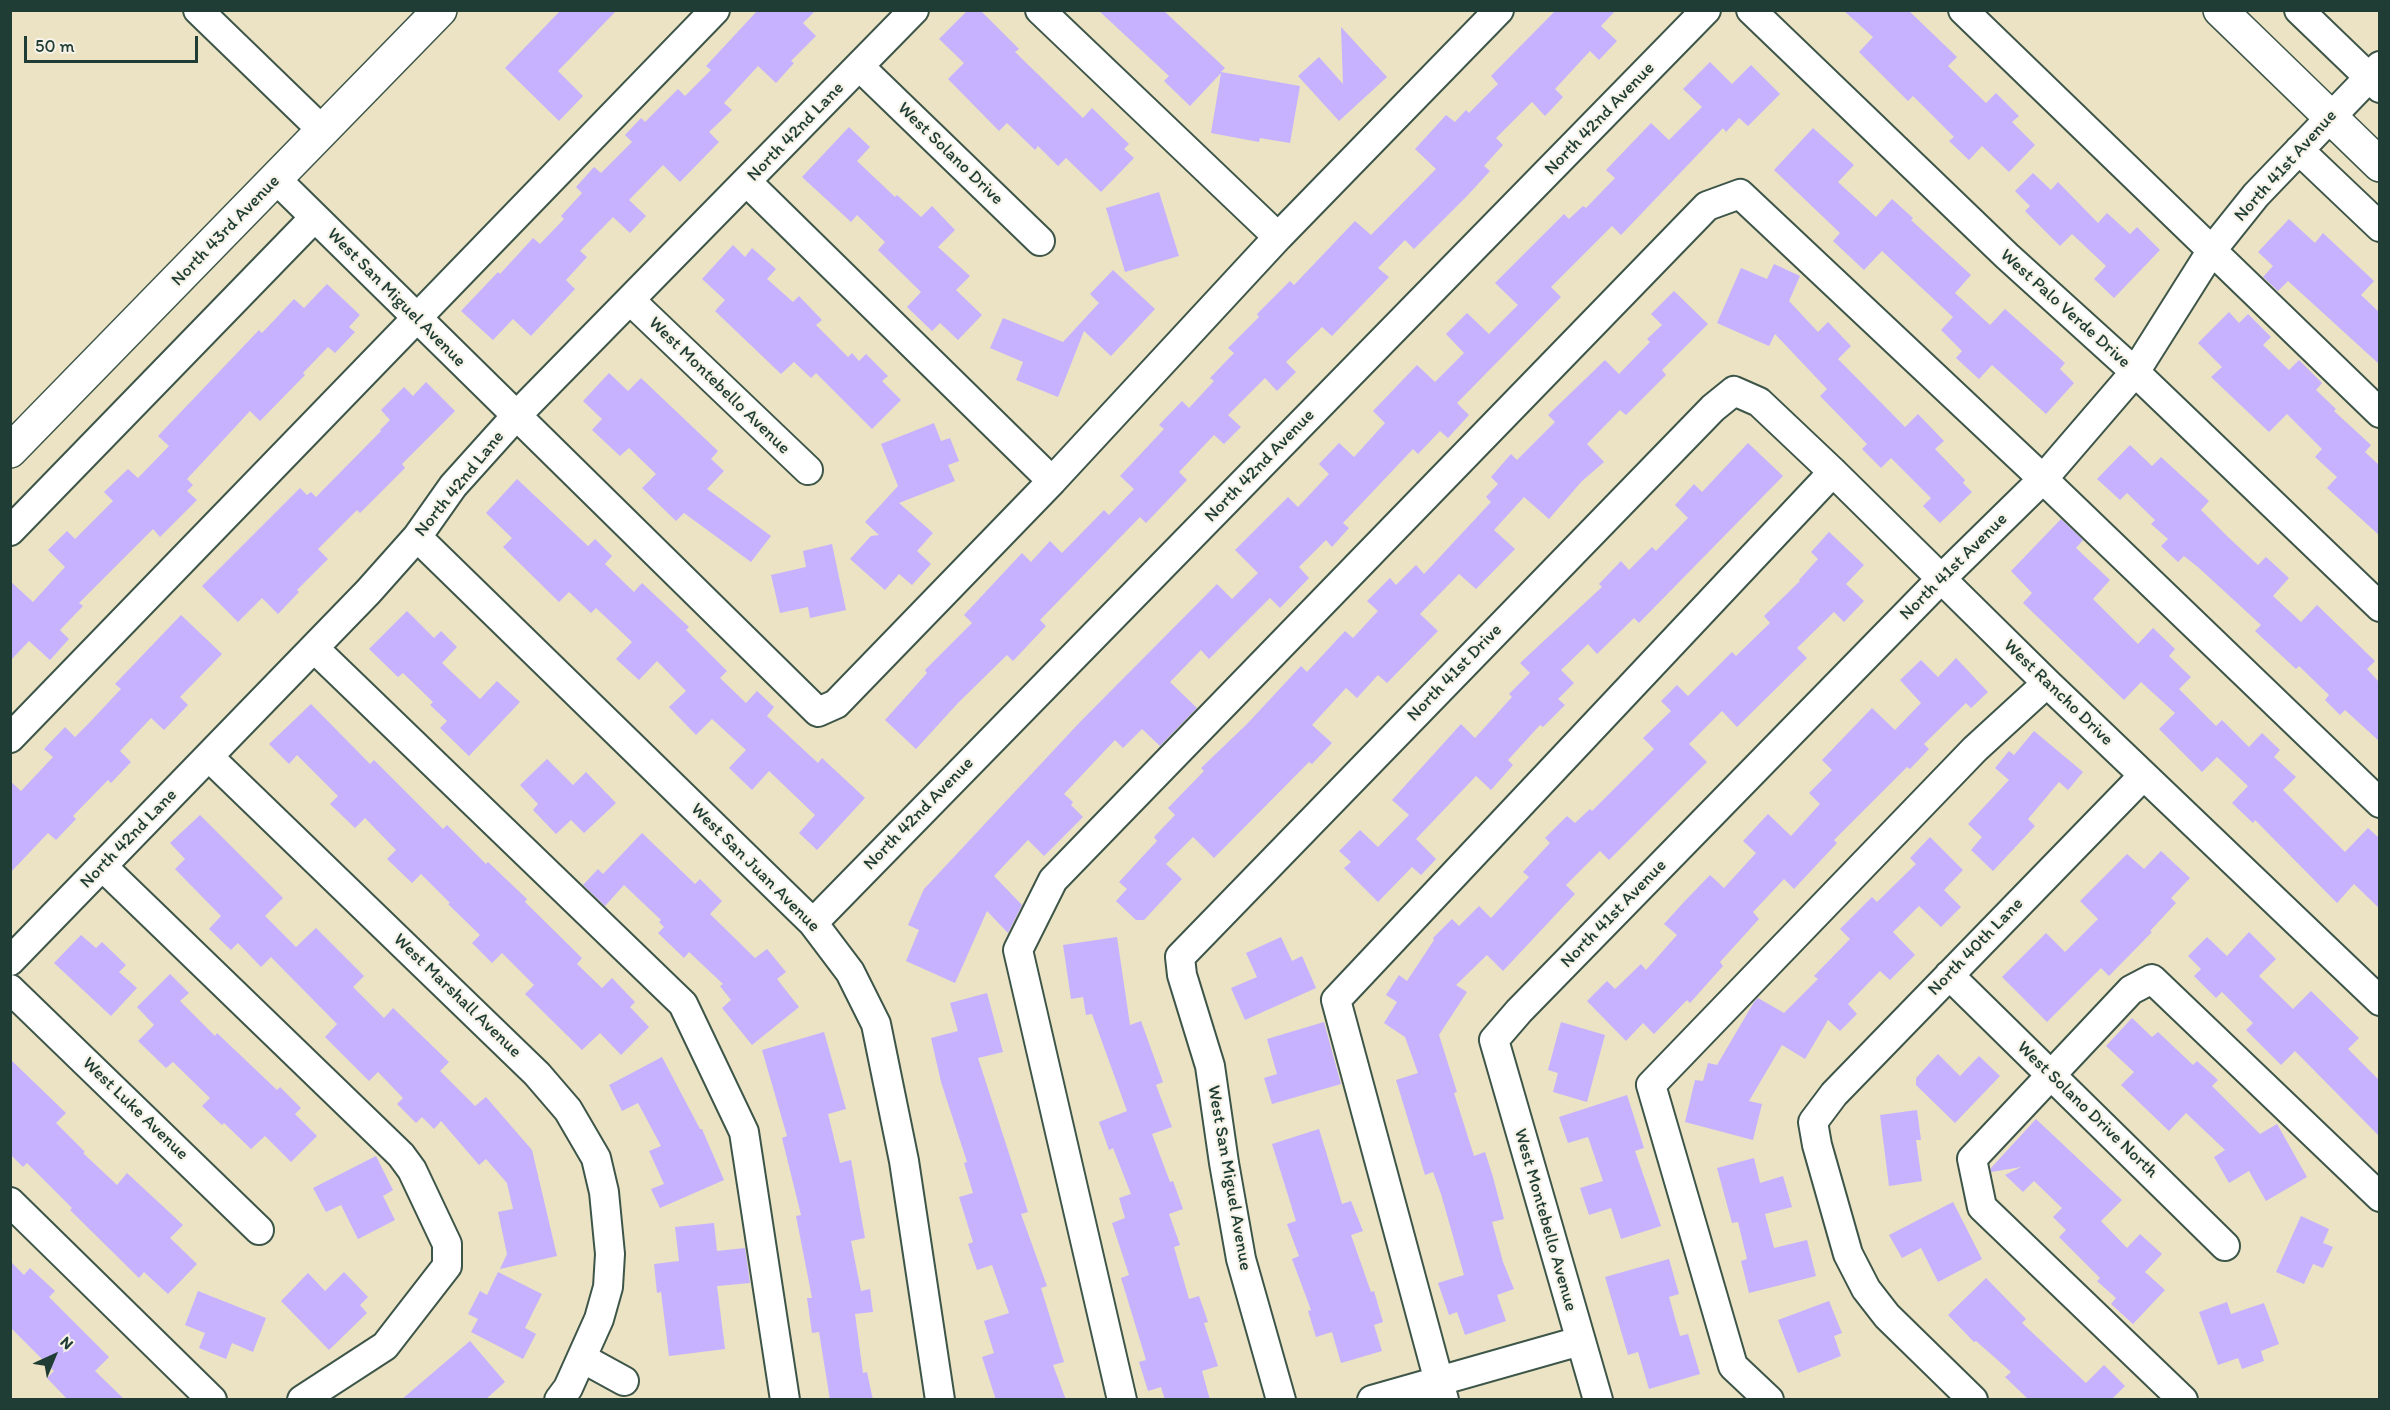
<!DOCTYPE html>
<style>
body{margin:0}
#map{position:relative;width:2390px;height:1410px;overflow:hidden;background:#ebe3c3;font-family:Itim,sans-serif}
canvas{display:block}
.frame{position:absolute;inset:0;border:12px solid #1f3d34;pointer-events:none}
.north{position:absolute;left:24px;top:1326px;width:60px;height:60px;-webkit-text-stroke:4px #f7f3e8;paint-order:stroke;rotate:44deg;font-size:16px;font-weight:700;line-height:24px;text-align:center;color:#1f3d34}
.north::after{content:'';display:block;margin:auto;width:21px;height:27px;background:#1f3d34;clip-path:polygon(50% 0,100% 100%,50% 72%,0 100%)}
.scale{position:absolute;left:24px;top:36px;width:174px;height:27px;box-sizing:border-box;border:3px solid #1f3d34;border-top:0;padding-left:8px;font-size:18px;line-height:21px;white-space:nowrap;color:#1f3d34;-webkit-text-stroke:4px #f7f3e8;paint-order:stroke}
</style>
<div id="map">
<canvas width="2390" height="1410"></canvas>
<div class="frame"></div>
<div class="north">N</div>
<div class="scale">50 m</div>
</div>
<script>
const c = document.querySelector('canvas').getContext('2d');
c.lineJoin = 'round';
function fillPath(path, color) { c.fillStyle = color; c.fill(path, 'evenodd'); }
const shape = rows => new Path2D(rows.map(r => 'M' + r).join(''));
function stroke(path, color, width, dash) { c.strokeStyle = color; c.lineWidth = width; c.lineCap = dash ? 'butt' : 'round'; c.setLineDash(dash || []); c.stroke(path); }
function label(font, color, halo, rows, align = 'center') {
  c.font = font + ' Itim,sans-serif'; c.lineWidth = 4.5; c.setLineDash([]); c.textBaseline = 'middle'; c.strokeStyle = halo; c.fillStyle = color; for (const [text, x, y, turn = 0] of rows) {
    c.save(); c.translate(x, y); c.rotate((+turn || 0) * Math.PI / 180); c.textAlign = isNaN(turn) ? turn : align; if (halo) c.strokeText(text, 0, 0); c.fillText(text, 0, 0); c.restore();
  }
}
const building = shape([
 [561,10,617,10,558,71,583,96,559,121,505,68],
 [758,10,816,10,803,23,816,36,791,61,794,63,776,83,758,66,724,103,732,110,709,132,719,142,680,182,663,165,629,200,646,216,630,233,613,217,580,251,587,257,566,280,575,289,531,336,513,319,493,340,461,311,498,272,500,274,533,238,540,244,564,219,561,216,582,193,576,187,594,167,601,173,632,142,625,135,641,118,645,122,678,89,685,96,711,70,706,66],
 [968,10,980,10,1019,49,1015,52,1083,118,1092,108,1129,144,1124,149,1134,158,1101,192,1066,158,1058,166,1038,146,1035,150,1007,123,999,131,948,79,964,63,939,39],
 [1098,10,1163,10,1225,68,1221,72,1300,86,1290,143,1260,138,1259,142,1211,133,1221,73,1190,106,1164,81,1169,76],
 [1556,10,1616,10,1601,26,1617,41,1599,60,1590,51,1555,89,1563,97,1545,116,1532,102,1496,138,1503,145,1484,166,1490,171,1467,196,1414,249,1405,240,1378,268,1389,277,1332,336,1322,327,1286,362,1296,372,1277,391,1265,378,1228,415,1241,427,1224,444,1214,435,1179,472,1187,480,1146,523,1140,517,1040,620,1046,626,1013,661,1007,655,958,703,916,749,885,720,927,673,925,670,972,623,964,615,1022,553,1031,562,1050,541,1062,553,1104,510,1109,515,1134,489,1120,476,1164,429,1159,425,1182,401,1189,408,1214,381,1210,378,1234,353,1228,348,1259,317,1257,314,1290,281,1294,285,1355,221,1371,235,1436,169,1415,149,1446,115,1455,122,1466,110,1469,113,1498,84,1491,76],
 [1843,10,1908,10,1957,57,1948,66,1986,103,1996,93,2019,116,2012,122,2035,145,2009,172,1982,146,1969,160,1949,141,1954,137,1913,96,1908,101,1859,52,1873,37],
 [1341,27,1387,77,1339,121,1298,76,1319,57,1343,84],
 [1710,62,1732,84,1751,65,1780,94,1748,126,1739,118,1726,132,1723,128,1621,235,1612,226,1551,287,1561,297,1457,403,1469,415,1448,438,1440,431,1418,454,1413,449,1343,523,1349,528,1332,547,1326,540,1299,567,1309,578,1280,608,1270,598,1209,659,1201,650,1170,682,1197,708,1160,746,1142,729,1123,748,1115,740,1064,794,1073,802,1071,805,1083,817,1044,856,1028,840,994,876,1022,905,1008,933,987,911,955,983,906,961,919,930,908,925,924,889,1080,722,1217,584,1232,599,1258,573,1235,550,1288,497,1298,507,1329,474,1319,464,1339,443,1354,457,1385,423,1373,411,1417,365,1435,382,1464,353,1446,334,1467,313,1489,334,1518,305,1495,283,1564,214,1569,219,1583,206,1586,208,1615,178,1606,170,1651,123,1669,140,1702,107,1683,89],
 [849,127,870,147,857,161,895,197,897,195,921,217,932,206,955,230,938,247,970,276,956,290,982,315,958,340,940,323,932,331,907,307,921,292,878,250,885,242,857,215,851,222,802,177],
 [1813,128,1854,165,1838,182,1876,217,1892,199,1913,218,1911,220,1971,275,1955,293,1990,325,2005,309,2065,363,2060,369,2074,383,2046,414,1992,365,1979,379,1956,358,1962,351,1941,330,1953,317,1882,251,1864,270,1833,241,1840,233,1774,170],
 [2033,173,2051,190,2058,182,2098,223,2107,213,2130,234,2137,227,2160,250,2114,298,2094,279,2106,266,2072,234,2060,246,2025,211,2030,206,2015,191],
 [1159,192,1179,256,1125,272,1106,208],
 [2289,219,2315,243,2323,233,2374,281,2361,295,2379,312,2379,364,2288,281,2278,291,2263,277,2273,266,2258,252],
 [733,245,745,257,752,248,776,269,767,279,793,302,799,296,822,320,816,325,848,357,852,353,859,361,866,354,888,376,882,381,901,400,872,429,816,373,811,378,794,362,781,374,715,311,725,300,702,279],
 [1774,264,1800,276,1789,301,1818,332,1828,322,1851,346,1838,359,1905,427,1918,414,1944,441,1935,449,1965,480,1963,483,1972,492,1940,523,1923,506,1931,498,1891,458,1881,468,1862,449,1867,444,1820,396,1827,389,1775,334,1769,346,1717,323,1741,268,1767,279],
 [1113,270,1155,309,1111,356,1084,331,1058,397,1016,380,1023,362,990,348,1003,318,1063,342,1099,303,1090,294],
 [327,284,360,315,349,327,355,332,335,353,328,347,303,373,305,375,260,421,250,411,187,479,193,485,187,491,197,500,160,537,153,529,79,603,83,606,60,630,69,639,50,660,29,641,10,661,10,581,33,602,65,567,48,550,67,531,75,539,113,501,104,492,128,469,138,478,169,446,158,436,259,330,262,333,294,299,304,308],
 [1674,291,1708,324,1662,370,1666,375,1626,415,1620,410,1587,444,1604,462,1582,481,1549,519,1524,497,1494,530,1515,549,1476,589,1459,574,1420,614,1438,631,1387,683,1378,675,1357,698,1346,688,1312,725,1332,743,1312,764,1309,762,1214,858,1193,837,1166,864,1182,879,1144,920,1136,920,1116,901,1127,889,1119,882,1157,841,1154,837,1175,815,1168,808,1204,771,1201,768,1247,724,1301,666,1307,672,1345,631,1353,638,1378,611,1367,601,1390,578,1396,585,1416,565,1424,574,1491,502,1486,497,1498,484,1491,477,1511,454,1517,460,1555,422,1548,415,1605,360,1619,374,1650,342,1647,339,1662,325,1651,314],
 [2229,312,2239,323,2248,314,2271,337,2263,345,2289,370,2299,360,2322,383,2316,390,2336,409,2334,411,2371,445,2365,452,2379,465,2379,535,2327,488,2337,477,2315,457,2322,449,2287,414,2269,432,2211,377,2222,367,2198,343],
 [609,373,628,391,641,378,718,451,711,459,724,471,707,489,771,536,751,562,684,513,676,521,642,488,656,474,629,448,620,456,592,430,602,419,583,401],
 [426,382,455,411,402,464,405,468,360,513,357,510,318,549,328,559,297,590,299,592,278,614,262,598,238,622,202,586,300,488,307,495,311,492,316,497,381,431,380,430,390,420,381,410,404,387,413,396],
 [934,423,941,441,950,438,959,461,948,465,955,481,899,503,933,533,917,551,931,564,912,585,899,574,885,590,850,559,871,536,879,535,865,522,898,486,881,444],
 [1748,443,1783,476,1639,623,1634,618,1597,654,1588,644,1561,670,1574,683,1558,699,1565,705,1543,727,1540,725,1508,760,1513,765,1491,790,1476,776,1416,839,1436,859,1421,875,1412,867,1378,902,1344,868,1351,862,1339,851,1360,830,1378,847,1409,815,1392,800,1442,745,1461,724,1475,738,1512,697,1509,694,1530,673,1520,663,1602,587,1599,584,1621,561,1629,570,1652,547,1656,551,1688,518,1675,505,1694,484,1702,492],
 [2130,445,2152,466,2161,457,2209,501,2201,510,2228,537,2258,565,2266,557,2289,578,2273,596,2301,622,2317,605,2375,661,2367,669,2379,682,2379,741,2345,710,2340,715,2325,700,2329,695,2299,666,2296,669,2255,631,2261,625,2199,568,2184,556,2178,562,2161,546,2168,539,2151,524,2155,520,2127,493,2120,500,2097,479],
 [517,479,588,546,595,539,612,556,605,564,634,592,642,583,689,627,686,630,727,671,720,678,746,703,757,691,774,707,767,716,818,763,822,758,865,798,817,850,799,833,815,815,769,771,752,790,729,768,746,750,712,719,696,735,669,707,686,691,657,661,639,680,616,659,632,642,596,608,591,613,569,592,559,602,503,547,512,538,486,513],
 [2061,519,2083,540,2076,548,2110,580,2093,599,2138,644,2153,628,2175,649,2169,656,2191,677,2179,689,2216,726,2222,720,2249,747,2262,733,2280,750,2274,757,2296,777,2283,790,2345,852,2368,828,2379,838,2379,908,2354,884,2337,903,2255,820,2253,823,2232,803,2248,786,2217,757,2202,772,2159,729,2175,713,2141,682,2124,700,2023,603,2032,593,2011,571],
 [1829,532,1864,565,1846,584,1864,601,1844,622,1834,612,1797,648,1807,658,1737,727,1722,711,1689,744,1707,762,1609,860,1600,851,1566,885,1575,894,1503,971,1487,955,1456,985,1467,992,1439,1035,1457,1092,1454,1093,1474,1156,1485,1152,1493,1177,1504,1219,1492,1222,1503,1262,1514,1289,1497,1295,1506,1321,1465,1335,1457,1312,1449,1315,1438,1283,1464,1275,1441,1194,1433,1172,1425,1175,1396,1080,1418,1073,1405,1037,1384,1023,1397,1002,1386,995,1399,975,1407,981,1434,940,1433,938,1452,919,1459,926,1479,906,1491,918,1529,877,1523,872,1550,843,1545,838,1567,816,1575,823,1590,809,1592,811,1654,749,1643,738,1671,711,1661,701,1677,685,1688,696,1732,652,1736,656,1770,623,1764,616,1800,581,1799,580,1818,559,1811,552],
 [832,544,846,610,810,618,808,607,780,613,771,575,806,567,803,551],
 [407,611,434,638,441,631,457,647,442,663,480,699,497,681,520,702,469,756,440,728,447,721,430,705,433,702,403,673,398,677,369,649],
 [181,615,222,654,180,697,188,705,164,730,151,718,120,751,131,762,111,783,108,780,73,816,76,819,56,840,48,833,10,873,10,781,21,791,53,757,44,749,65,727,75,737,90,722,121,689,115,684],
 [1956,658,1988,692,1971,708,1966,703,1924,744,1929,749,1910,769,1907,767,1834,840,1837,843,1794,889,1784,879,1753,912,1759,919,1720,962,1723,966,1690,1003,1687,1000,1654,1034,1643,1023,1626,1041,1587,1001,1607,981,1615,989,1641,964,1646,970,1677,935,1664,924,1683,903,1710,875,1724,888,1756,853,1743,841,1768,814,1791,836,1820,804,1809,793,1832,770,1822,760,1872,708,1895,730,1921,703,1900,680,1921,660,1938,677],
 [311,704,370,764,374,760,443,829,447,825,486,864,488,862,527,899,525,902,582,958,577,964,602,988,612,978,635,1002,630,1007,649,1027,621,1055,600,1033,582,1050,525,994,534,985,502,953,492,963,472,943,480,935,448,904,450,903,421,874,412,883,387,859,396,850,365,818,355,828,330,804,338,796,297,755,289,764,269,744],
 [2034,731,2083,772,2068,790,2059,782,2028,819,2035,826,1993,871,1971,850,1982,837,1968,824,2009,780,1995,768,2009,751,2014,755],
 [547,759,573,785,586,772,616,803,584,833,571,820,556,834,533,810,538,804,520,785],
 [200,815,283,898,265,916,296,947,316,928,364,976,353,987,384,1018,393,1008,449,1062,440,1071,475,1106,486,1097,532,1150,557,1256,500,1269,507,1254,498,1212,513,1209,507,1183,486,1159,479,1165,441,1121,434,1129,422,1117,416,1123,397,1104,403,1098,378,1072,369,1081,325,1037,337,1024,271,957,261,967,238,943,231,950,209,929,221,916,175,869,185,859,170,843],
 [642,833,695,884,700,879,722,901,710,914,755,958,767,949,786,972,777,979,799,1007,752,1045,722,1008,731,1000,720,986,723,984,689,952,684,958,658,933,664,927,659,922,661,920,624,885,605,906,583,885,598,869,603,874],
 [1930,837,1963,870,1944,890,1961,907,1941,927,1919,906,1893,932,1915,955,1890,980,1880,971,1848,1004,1857,1014,1840,1031,1828,1020,1805,1059,1782,1045,1749,1101,1762,1104,1753,1140,1685,1122,1695,1080,1703,1081,1708,1063,1717,1065,1754,1002,1758,998,1784,1013,1818,979,1814,976,1850,939,1840,929,1872,897,1877,902,1916,864,1910,858],
 [2161,851,2190,878,2171,898,2176,903,2150,931,2152,932,2109,976,2101,968,2047,1022,2002,977,2046,933,2065,952,2098,919,2080,901,2127,854,2144,869],
 [2249,932,2276,959,2259,976,2293,1009,2311,991,2359,1038,2348,1049,2379,1080,2379,1136,2295,1051,2281,1065,2246,1030,2253,1023,2222,992,2216,998,2194,976,2201,969,2188,956,2207,937,2227,956],
 [81,935,96,948,102,942,126,965,119,972,137,988,111,1016,54,963],
 [1117,937,1130,1025,1141,1021,1163,1082,1156,1085,1172,1127,1152,1134,1170,1182,1173,1181,1183,1209,1169,1214,1180,1245,1174,1247,1189,1299,1199,1296,1208,1322,1204,1323,1218,1366,1202,1371,1210,1400,1165,1400,1161,1387,1148,1391,1139,1362,1146,1360,1121,1278,1129,1275,1112,1223,1125,1218,1119,1198,1131,1194,1113,1148,1109,1150,1099,1122,1127,1111,1092,1014,1086,1015,1083,997,1071,999,1063,945],
 [1281,937,1292,961,1302,956,1316,988,1245,1020,1231,988,1257,977,1246,953],
 [170,974,189,993,180,1001,215,1036,217,1033,277,1090,280,1087,301,1108,295,1114,317,1136,291,1162,265,1136,251,1149,224,1123,222,1125,202,1106,210,1098,173,1062,166,1068,138,1041,154,1025,137,1007],
 [987,993,1003,1052,978,1058,1028,1212,1021,1214,1047,1286,1041,1288,1064,1362,1053,1365,1066,1400,996,1400,982,1357,994,1353,984,1321,1009,1313,992,1265,977,1270,968,1244,973,1242,959,1197,973,1193,964,1163,967,1162,941,1082,931,1038,958,1031,950,1003],
 [2132,1018,2152,1037,2158,1032,2193,1065,2197,1061,2218,1080,2212,1086,2260,1134,2277,1124,2307,1177,2266,1201,2249,1171,2229,1183,2214,1157,2225,1150,2186,1113,2169,1131,2121,1085,2134,1072,2106,1046],
 [1324,1022,1341,1084,1272,1104,1264,1078,1277,1074,1267,1039],
 [1561,1022,1605,1035,1587,1102,1553,1092,1558,1073,1548,1070],
 [824,1032,846,1109,828,1114,840,1163,851,1160,865,1238,851,1241,861,1291,870,1289,873,1312,855,1314,863,1373,867,1372,873,1400,830,1400,819,1332,812,1333,807,1298,812,1298,796,1216,801,1215,782,1138,787,1136,762,1050],
 [1938,1054,1960,1076,1979,1056,2000,1076,1955,1123,1916,1085,1916,1078],
 [662,1057,700,1129,702,1129,724,1180,660,1208,651,1189,664,1184,649,1151,661,1146,638,1103,622,1111,609,1085],
 [10,1059,66,1113,56,1123,85,1152,83,1153,117,1185,127,1173,183,1225,170,1238,197,1264,168,1294,144,1272,139,1278,70,1210,72,1208,27,1163,23,1167,10,1154],
 [1627,1095,1644,1148,1635,1151,1661,1226,1621,1239,1611,1208,1589,1215,1580,1188,1603,1181,1588,1137,1568,1143,1559,1117],
 [1917,1110,1921,1140,1916,1140,1922,1181,1889,1186,1880,1115],
 [2036,1119,2122,1200,2101,1221,2127,1248,2140,1234,2162,1254,2145,1272,2165,1290,2133,1324,2111,1304,2116,1298,2097,1281,2100,1278,2059,1237,2066,1230,2053,1217,2062,1208,2034,1181,2023,1192,2005,1175,2021,1167,1991,1172,1991,1168],
 [1319,1129,1342,1204,1351,1201,1363,1231,1351,1235,1371,1292,1374,1291,1383,1322,1374,1325,1382,1351,1341,1363,1332,1332,1316,1337,1308,1311,1311,1310,1292,1259,1299,1256,1287,1224,1296,1221,1272,1144],
 [376,1156,393,1190,383,1196,395,1220,358,1239,341,1205,326,1212,313,1188],
 [1754,1158,1760,1183,1783,1176,1792,1207,1765,1214,1774,1248,1807,1240,1816,1276,1749,1293,1741,1261,1747,1259,1738,1222,1732,1223,1717,1168],
 [1953,1202,1982,1259,1938,1282,1921,1248,1902,1258,1889,1235],
 [2301,1216,2329,1229,2323,1243,2333,1247,2323,1268,2313,1264,2304,1284,2276,1272],
 [714,1223,717,1251,745,1248,750,1283,717,1286,725,1349,669,1356,661,1292,657,1293,654,1264,679,1261,675,1227],
 [1669,1259,1679,1294,1669,1297,1680,1336,1688,1334,1700,1374,1649,1389,1638,1352,1628,1355,1605,1277],
 [10,1261,24,1275,30,1268,55,1291,49,1297,109,1357,95,1371,125,1400,68,1400,47,1378,54,1371,10,1327],
 [344,1272,368,1297,360,1305,367,1313,329,1350,281,1301,308,1273,325,1291],
 [498,1272,542,1294,525,1328,536,1334,523,1359,471,1332,478,1319,468,1314,480,1291,487,1295],
 [1986,1278,2026,1319,2022,1323,2086,1383,2104,1365,2125,1386,2111,1400,2029,1400,2005,1377,2011,1372,1976,1341,1974,1342,1948,1315],
 [198,1291,266,1318,253,1352,232,1343,226,1359,199,1348,205,1333,185,1325],
 [1829,1301,1842,1333,1834,1336,1841,1356,1798,1373,1778,1320],
 [2227,1302,2231,1314,2264,1303,2279,1344,2261,1351,2264,1361,2242,1369,2238,1358,2218,1365,2199,1312],
 [470,1341,505,1382,485,1400,401,1400]
]);
const minor = shape([
 [198,10,323,131],
 [1040,10,1278,237],
 [1751,10,2007,256,2135,372,2380,607],
 [1963,10,2380,413],
 [2299,10,2380,88],
 [860,67,1040,241],
 [2299,150,2380,227],
 [276,179,818,712,836,704,1052,481,1278,237,1499,10],
 [747,182,1052,481],
 [631,301,808,470],
 [10,531,314,218],
 [417,537,813,923,850,972,876,1024,904,1161,940,1400],
 [315,649,683,1004,744,1132,785,1400],
 [10,738,715,10],
 [209,757,537,1074,568,1110,596,1158,604,1192,610,1254,608,1287,599,1319,568,1388,559,1400],
 [103,867,401,1155,412,1170,447,1244,447,1266,385,1346,302,1400],
 [813,923,1706,10],
 [10,961,368,592,417,537,453,486,516,416,914,10],
 [1949,975,2225,1246],
 [10,989,259,1230],
 [10,1202,212,1400],
 [582,1358,624,1381],
 [1122,1400,1018,950,1053,880,1707,206,1740,194,2043,479,2380,803],
 [1281,1400,1241,1259,1224,1163,1210,1066,1182,975,1180,957,1713,408,1734,391,1759,402,1833,472,2047,683,2380,1001],
 [1372,1400,1580,1341],
 [1444,1400,1336,1000,1833,472],
 [1598,1400,1494,1040,1519,1011,1942,578,2043,479,2135,372,2212,250,2256,195,2380,66],
 [1769,1400,1733,1366,1651,1085,1975,749,2047,683],
 [1973,1400,1887,1316,1866,1289,1848,1254,1817,1145,1813,1122,1834,1094,2143,776],
 [2183,1400,1982,1207,1972,1159,2131,990,2152,979,2380,1197]
]);
const major = shape([
 [2220,10,2380,165],
 [10,451,440,10]
]);
const streetNames = [
 ["North 42nd Avenue",1600,119,-46],
 ["North 42nd Lane",796,132,-46],
 ["West Solano Drive",950,154,44],
 ["North 41st Avenue",2286,166,-48],
 ["North 43rd Avenue",226,231,-46],
 ["West San Miguel Avenue",396,298,45],
 ["West Palo Verde Drive",2065,309,42],
 ["West Montebello Avenue",719,386,44],
 ["North 42nd Avenue",1260,466,-46],
 ["North 42nd Lane",460,484,-51],
 ["North 41st Avenue",1954,567,-45],
 ["North 41st Drive",1455,673,-46],
 ["West Rancho Drive",2058,693,44],
 ["North 42nd Avenue",919,814,-46],
 ["North 42nd Lane",129,839,-46],
 ["West San Juan Avenue",755,868,45],
 ["North 41st Avenue",1614,914,-46],
 ["North 40th Lane",1976,947,-46],
 ["West Marshall Avenue",457,996,44],
 ["West Luke Avenue",135,1109,44],
 ["West Solano Drive North",2087,1110,44],
 ["West San Miguel Avenue",1229,1178,80],
 ["West Montebello Avenue",1545,1220,74]
];
fillPath(building, '#c6b2ff');
stroke(minor, '#3e5649', 32);
stroke(major, '#3e5649', 36);
stroke(minor, '#fff', 28);
stroke(major, '#fff', 33);
label('18px', '#1f3d34', '#f7f3e8', streetNames);
</script>
